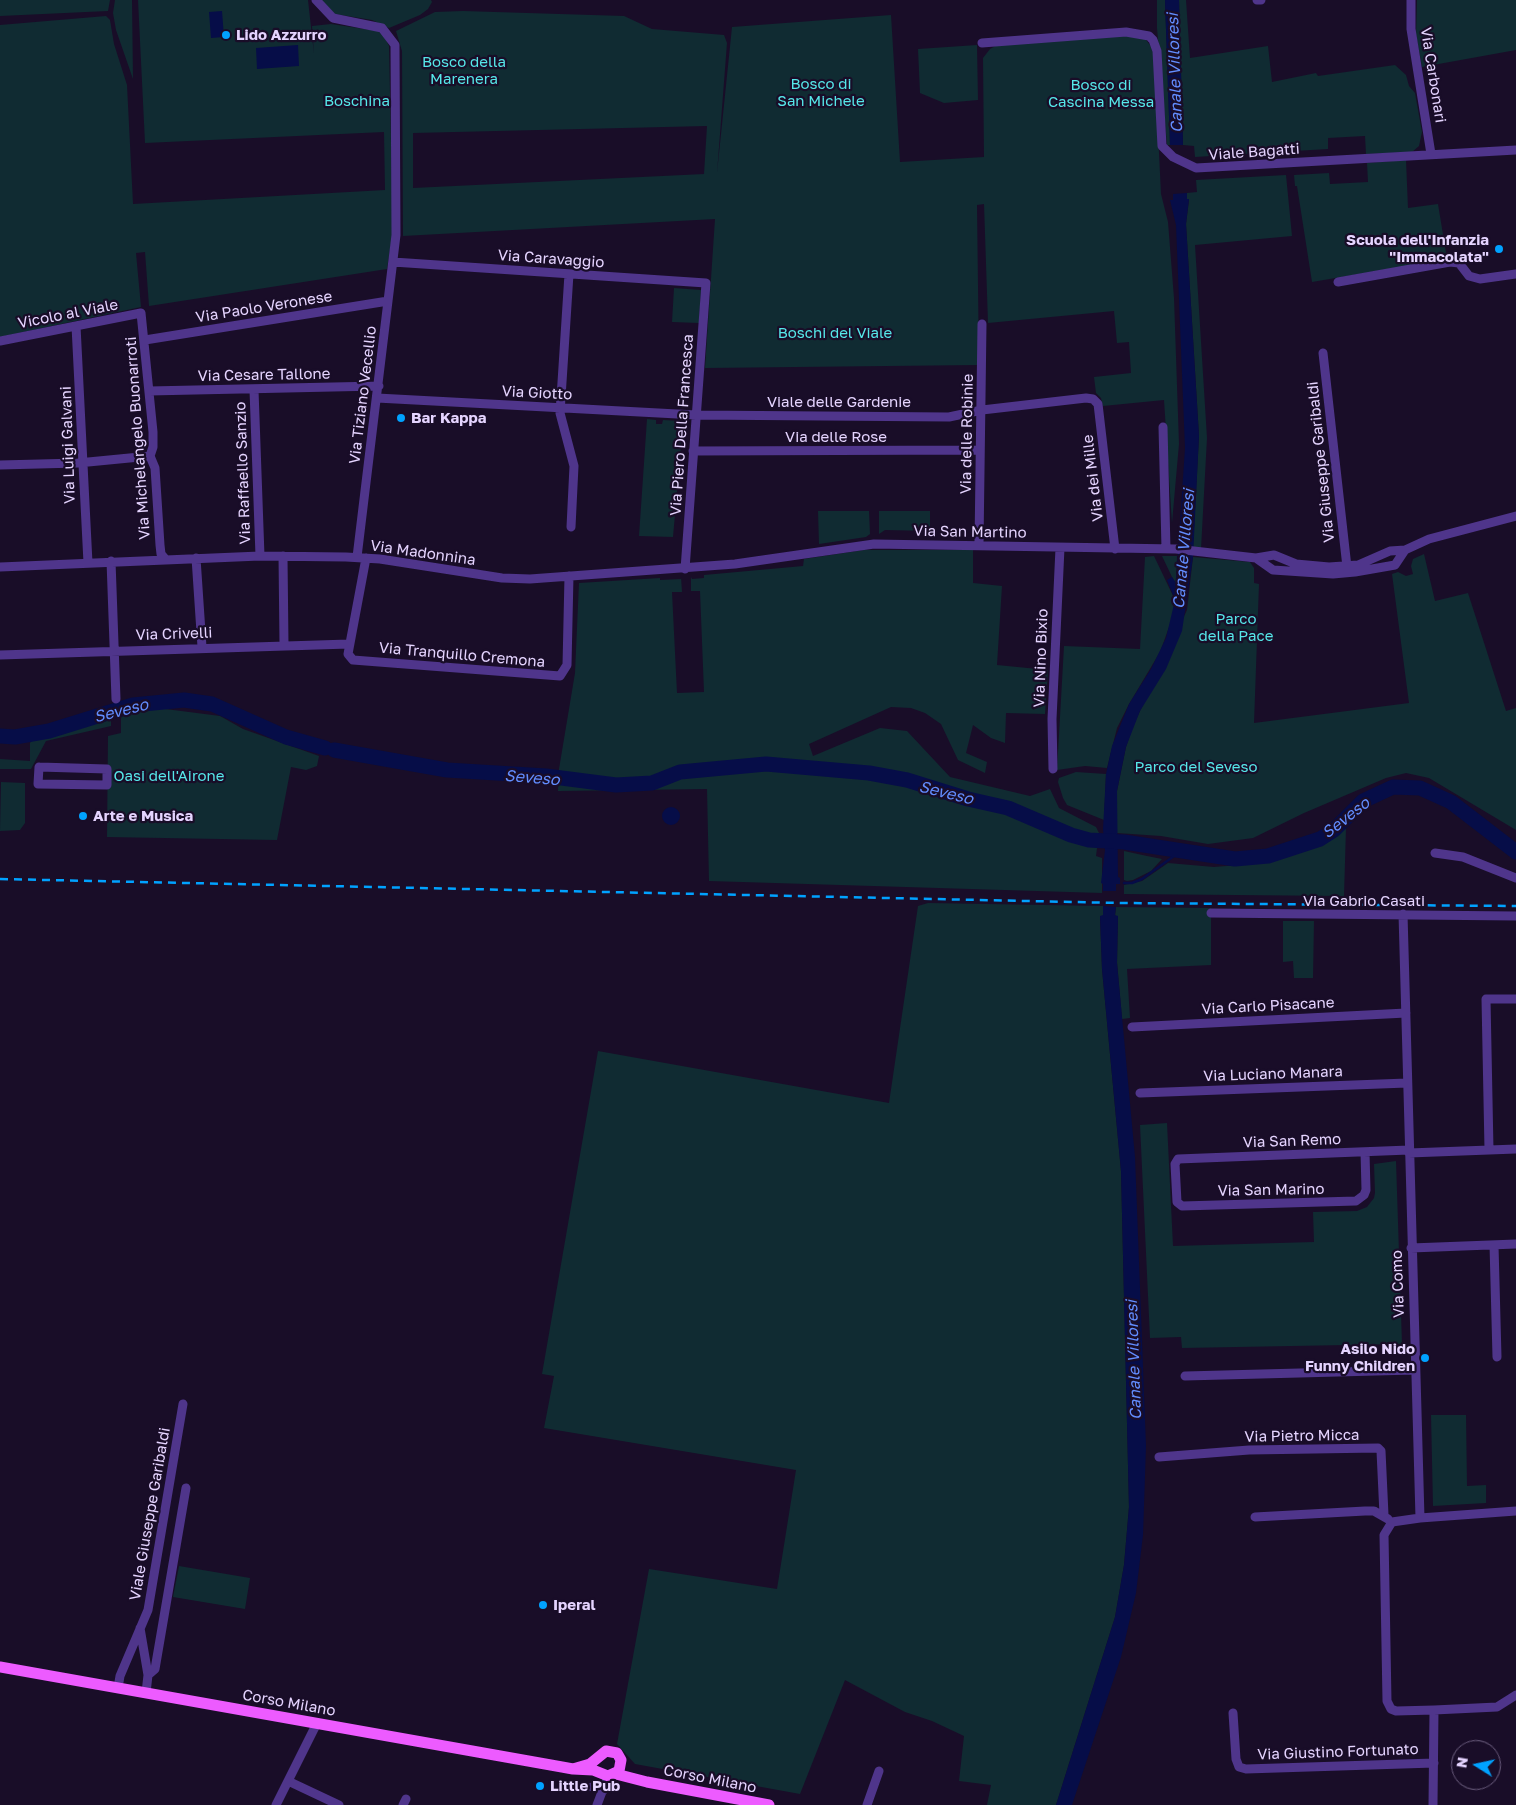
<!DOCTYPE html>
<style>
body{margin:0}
#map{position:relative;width:1516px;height:1805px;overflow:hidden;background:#190d28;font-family:"Golos Text",sans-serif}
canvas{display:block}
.north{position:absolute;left:1451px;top:1740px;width:50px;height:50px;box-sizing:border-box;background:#190d28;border:1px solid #6b5d7e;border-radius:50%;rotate:280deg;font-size:14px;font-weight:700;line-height:20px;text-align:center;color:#e5d4ff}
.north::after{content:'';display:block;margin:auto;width:18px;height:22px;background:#00a2ff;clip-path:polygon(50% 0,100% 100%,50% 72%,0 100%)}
</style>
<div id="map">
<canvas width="1516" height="1805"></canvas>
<div class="north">N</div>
</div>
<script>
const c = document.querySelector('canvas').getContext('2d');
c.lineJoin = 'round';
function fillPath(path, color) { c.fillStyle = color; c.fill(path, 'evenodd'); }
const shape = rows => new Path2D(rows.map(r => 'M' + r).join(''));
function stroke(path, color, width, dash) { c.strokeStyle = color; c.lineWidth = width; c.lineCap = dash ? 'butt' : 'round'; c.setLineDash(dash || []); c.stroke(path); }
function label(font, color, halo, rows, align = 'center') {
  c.font = font + ' "Golos Text",sans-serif'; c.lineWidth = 4.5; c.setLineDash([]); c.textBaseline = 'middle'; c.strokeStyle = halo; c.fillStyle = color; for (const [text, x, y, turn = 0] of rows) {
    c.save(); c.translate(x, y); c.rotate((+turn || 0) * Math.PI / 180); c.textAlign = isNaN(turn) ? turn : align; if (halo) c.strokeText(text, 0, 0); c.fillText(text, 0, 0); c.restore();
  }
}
const green = shape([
 [0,0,110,0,108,11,0,16],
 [115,0,132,0,133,79,116,30,113,13],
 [138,0,308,0,314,54,312,26,331,24,378,31,384,36,389,46,392,190,392,237,387,269,149,306,145,252,136,253,141,307,0,337,0,25,106,16,110,20,114,44,127,85,133,204,385,190,384,132,145,143],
 [321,0,431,0,432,2,428,9,420,15,389,28,372,20,335,14],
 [1157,0,1165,0,1170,145,1167,145,1157,28],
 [1179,0,1186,0,1190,58,1268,46,1272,82,1316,73,1318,76,1395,65,1406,75,1409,86,1415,93,1422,132,1419,146,1412,152,1366,154,1365,136,1328,138,1328,149,1195,157,1194,146,1183,145],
 [1417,0,1516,0,1516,50,1422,67,1416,35],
 [463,11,624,16,652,29,724,35,727,43,717,173,732,27,891,15,900,162,984,157,983,58,990,49,997,45,1126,35,1140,36,1146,40,1154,50,1161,194,1168,222,1174,298,1179,444,1172,523,1164,400,1103,406,1101,398,1096,393,1094,377,1131,373,1129,342,1117,343,1114,311,988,323,984,204,977,205,979,365,705,368,715,219,403,236,402,51,396,31,435,12],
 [707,126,704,174,413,188,413,133],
 [977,45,978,100,944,103,920,93,918,49],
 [1406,160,1408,208,1438,204,1447,259,1312,282,1297,186,1295,186,1294,175,1329,173,1330,184,1368,182,1367,163],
 [1286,175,1292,236,1195,245,1207,438,1201,549,1193,547,1199,436,1186,224,1189,200,1187,199,1187,193,1197,192,1196,180],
 [674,288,701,290,699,323,672,322],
 [647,419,656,420,656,424,662,424,663,420,680,421,683,424,673,537,639,536],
 [818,511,869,511,870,534,866,537,819,544],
 [879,511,930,511,930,531,885,530,879,534],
 [864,550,973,550,973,583,1002,586,997,665,1048,670,1045,714,1006,713,1005,743,991,738,973,725,966,753,987,762,985,773,958,760,941,724,925,713,911,708,891,707,809,744,813,756,880,728,907,731,950,777,1030,796,1050,789,1059,808,1096,827,1099,833,1096,856,1102,858,1102,893,709,881,707,789,558,791,559,769,575,673,579,583,660,578,660,580,681,579,681,577,682,592,672,592,677,693,704,692,700,591,691,591,691,577,692,579,704,578,704,575,803,566,804,559],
 [1424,554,1435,601,1468,593,1506,711,1516,708,1516,830,1429,778,1406,773,1386,778,1304,813,1253,838,1208,844,1161,836,1117,833,1117,791,1126,747,1133,726,1187,610,1193,557,1250,562,1254,568,1254,583,1259,584,1254,723,1409,703,1392,574,1398,572,1406,576,1413,574,1411,566,1413,559],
 [1154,556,1175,600,1172,619,1160,652,1129,704,1117,728,1107,768,1085,766,1057,770,1064,646,1140,649,1145,557],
 [1162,556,1177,556,1176,584,1172,577],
 [150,707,220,716,243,729,319,756,317,766,306,770,291,767,277,840,107,837,108,736,121,733,121,717],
 [111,720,111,726,46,741,31,769,0,769,0,759,30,761,30,743,33,739],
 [1076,772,1106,774,1104,820,1067,805,1063,798,1058,782,1059,778],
 [1,782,25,783,25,823,20,830,0,831],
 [1346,828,1344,896,1124,894,1124,885,1142,881,1168,863,1214,867,1251,864,1301,850,1324,841],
 [1124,851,1147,856,1162,859,1151,871,1133,880,1127,881,1124,880],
 [928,903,1103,906,1103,916,1100,916,1102,969,1121,1171,1129,1507,1124,1565,1115,1617,1056,1805,987,1805,991,1785,959,1781,964,1736,932,1721,905,1712,845,1680,800,1794,635,1764,617,1744,649,1569,777,1589,796,1470,544,1428,554,1376,542,1374,598,1051,889,1103,918,906],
 [1116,907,1211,908,1211,965,1127,969,1130,1018,1122,1019,1117,962,1118,916,1115,916],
 [1283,921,1314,921,1313,978,1294,978,1293,961,1283,962],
 [1167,1123,1173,1246,1314,1242,1313,1212,1357,1211,1367,1207,1374,1198,1375,1193,1374,1164,1396,1161,1402,1344,1182,1348,1181,1337,1150,1338,1140,1125],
 [1431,1415,1466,1415,1467,1486,1486,1485,1486,1503,1433,1506],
 [179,1566,250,1578,245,1609,173,1597]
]);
const water = shape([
 [1165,0,1179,0,1183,145,1170,145],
 [222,11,224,37,211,38,209,12],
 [298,45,299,66,257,69,256,48],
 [1187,193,1187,199,1189,199,1186,224,1199,436,1193,557,1182,631,1166,669,1140,711,1126,747,1117,791,1118,877,1120,878,1120,884,1116,884,1116,891,1103,891,1103,884,1101,883,1105,850,1103,829,1106,774,1112,746,1129,704,1151,669,1166,638,1175,600,1167,580,1172,577,1176,583,1185,448,1176,225,1170,200,1173,200,1173,194],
 '662 816a9 9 0 1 1 18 0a9 9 0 1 1-18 0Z',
 [1103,906,1116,907,1115,915,1118,916,1117,963,1135,1157,1146,1446,1143,1535,1136,1593,1121,1657,1072,1805,1056,1805,1115,1617,1124,1565,1129,1507,1121,1171,1102,969,1100,916,1103,915]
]);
const stream = shape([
 [1124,883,1132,883,1142,879,1181,851]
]);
const river = shape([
 [0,736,15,737,49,731,133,705,184,700,212,704,286,737,325,748],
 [334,750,447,770,546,776,616,785,652,783,680,772,766,764,869,773,907,780,968,799,1008,808,1071,835,1089,840,1124,842,1235,859,1268,856,1320,839,1334,830,1363,801,1393,787,1420,788,1451,802,1516,852]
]);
const minor = shape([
 [316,0,333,18,382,28,395,45,396,235,357,557],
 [1257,0,1261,0],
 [1411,0,1411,29,1431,154],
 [982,43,1126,32,1149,36,1153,40,1157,51,1162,146,1173,157,1196,168,1516,150],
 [393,262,706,283,685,569],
 [569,274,560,413,574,466,571,527],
 [1338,282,1450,262,1459,263,1469,276,1480,279,1516,274],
 [76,326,88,563],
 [145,340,388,301],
 [0,341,141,313,153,432,153,447,150,456,155,468,160,545,161,554,166,560],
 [1323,353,1347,567],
 [254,390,260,556],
 [149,391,379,386],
 [377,398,696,415,949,417,982,410,1086,398,1093,399,1098,404,1115,549],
 [1163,427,1166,549],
 [693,451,980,450],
 [0,465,78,463,150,456],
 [979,544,982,324],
 [283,556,284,645],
 [196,558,202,647],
 [366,558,348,654,353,660,560,676,567,665,569,576],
 [1256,558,1273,570,1333,574,1355,572,1395,565,1405,550,1429,539,1516,516],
 [111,561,116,699],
 [0,567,260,556,346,557,380,559,502,578,530,579,735,564,874,544,1176,549,1256,558,1274,555,1296,564,1329,567,1358,565,1390,551,1405,550],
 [0,655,349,644],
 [39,767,107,769,107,785,38,784,39,767],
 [1053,769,1052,719,1060,548],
 [1435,853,1463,857,1516,878],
 [1211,913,1516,916],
 [1403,914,1420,1518,1392,1522,1384,1535,1387,1701,1391,1709,1396,1711,1434,1710,1497,1707,1516,1695],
 [1132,1027,1406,1013],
 [1140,1093,1407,1083],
 [1489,1150,1486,999,1516,999],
 [1365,1152,1366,1190,1364,1195,1356,1201,1182,1206,1177,1202,1175,1164,1178,1159,1409,1150],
 [1409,1153,1516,1149],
 [1494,1245,1497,1357],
 [1411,1248,1516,1244],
 [1185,1376,1414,1370],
 [1159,1457,1249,1450,1378,1448,1381,1451,1384,1515],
 [1255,1517,1365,1511,1374,1511,1388,1519],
 [1420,1518,1516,1511],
 [140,1628,148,1675,146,1693],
 [148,1675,155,1669,186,1488],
 [118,1688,120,1676,148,1610,183,1404],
 [1233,1713,1236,1759,1239,1767,1246,1769,1434,1763],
 [288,1781,339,1805],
 [592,1787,604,1790],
 [276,1805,317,1723],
 [403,1805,406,1799],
 [597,1805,608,1776],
 [867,1805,879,1771],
 [1433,1805,1434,1710]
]);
const major = shape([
 [0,1667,562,1767,573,1769,593,1770,608,1776,619,1771,621,1760,617,1753,606,1751,590,1764,573,1769],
 [616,1774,647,1782,769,1805]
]);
const rail = shape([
 [0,879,1120,903,1516,906]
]);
const markers = [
 [226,35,5,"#00a2ff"],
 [1499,249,5,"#00a2ff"],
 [401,418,5,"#00a2ff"],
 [83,816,5,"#00a2ff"],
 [1425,1358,5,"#00a2ff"],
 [543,1605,5,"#00a2ff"],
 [540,1786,5,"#00a2ff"]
];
const poiNames = [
 ["Lido Azzurro",236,35],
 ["Scuola dell'Infanzia",1489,240,"right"],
 ["\"Immacolata\"",1489,257,"right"],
 ["Bar Kappa",411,418],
 ["Arte e Musica",93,816],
 ["Asilo Nido",1415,1349,"right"],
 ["Funny Children",1415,1366,"right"],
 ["Iperal",553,1605],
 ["Little Pub",550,1786]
];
const parkNames = [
 ["Bosco della",464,62],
 ["Marenera",464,79],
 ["Bosco di",821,84],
 ["San Michele",821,101],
 ["Bosco di",1101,85],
 ["Cascina Messa",1101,102],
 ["Boschina",357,101],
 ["Boschi del Viale",835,333],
 ["Parco",1236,619],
 ["della Pace",1236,636],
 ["Parco del Seveso",1196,767],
 ["Oasi dell'Airone",169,776]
];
const streetNames = [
 ["Via Carbonari",1433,75,81],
 ["Viale Bagatti",1254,152,-4],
 ["Via Caravaggio",551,259,4],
 ["Via Paolo Veronese",264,307,-9],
 ["Vicolo al Viale",68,314,-11],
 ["Via Cesare Tallone",264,375,-1],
 ["Via Giotto",537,393,3],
 ["Via Tiziano Vecellio",363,395,-83],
 ["Viale delle Gardenie",839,402],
 ["Via Piero Della Francesca",682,425,-86],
 ["Via delle Robinie",967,434,-89],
 ["Via delle Rose",836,437],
 ["Via Michelangelo Buonarroti",138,438,-94],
 ["Via Luigi Galvani",68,445,-92],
 ["Via Giuseppe Garibaldi",1321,462,-96],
 ["Via Raffaello Sanzio",243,473,-92],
 ["Via dei Mille",1093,478,-97],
 ["Via San Martino",970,532,1],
 ["Via Madonnina",423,553,8],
 ["Via Crivelli",174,634,-2],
 ["Via Tranquillo Cremona",462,655,5],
 ["Via Nino Bixio",1041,658,-88],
 ["Via Gabrio Casati",1364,901],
 ["Via Carlo Pisacane",1268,1006,-3],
 ["Via Luciano Manara",1273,1074,-2],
 ["Via San Remo",1292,1141,-2],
 ["Via San Marino",1271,1190,-1],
 ["Via Como",1398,1284,-92],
 ["Via Pietro Micca",1302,1436,-1],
 ["Viale Giuseppe Garibaldi",150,1514,-80],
 ["Corso Milano",289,1703,10],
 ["Via Giustino Fortunato",1338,1752,-2],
 ["Corso Milano",710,1779,11]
];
const waterNames = [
 ["Canale Villoresi",1175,73,-92],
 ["Canale Villoresi",1184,549,-85],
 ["Seveso",121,711,-14],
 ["Seveso",532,778,5],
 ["Seveso",946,793,14],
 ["Seveso",1346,818,-38],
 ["Canale Villoresi",1134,1360,-92]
];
fillPath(green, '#102b32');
fillPath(water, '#060d48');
stroke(stream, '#060d48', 2.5);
stroke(river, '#060d48', 15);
stroke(minor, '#4f358b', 9);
stroke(major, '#ed5bff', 11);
stroke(rail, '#00a2ff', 2.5, [8, 6]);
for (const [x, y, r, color] of markers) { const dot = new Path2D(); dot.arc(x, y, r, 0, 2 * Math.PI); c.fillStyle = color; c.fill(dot); stroke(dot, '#190d28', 2); }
label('bold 15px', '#e5d4ff', '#190d28', poiNames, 'left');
label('15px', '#56e7e9', '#190d28', parkNames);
label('15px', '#e5d4ff', '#190d28', streetNames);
label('italic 16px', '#628dff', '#190d28', waterNames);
</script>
